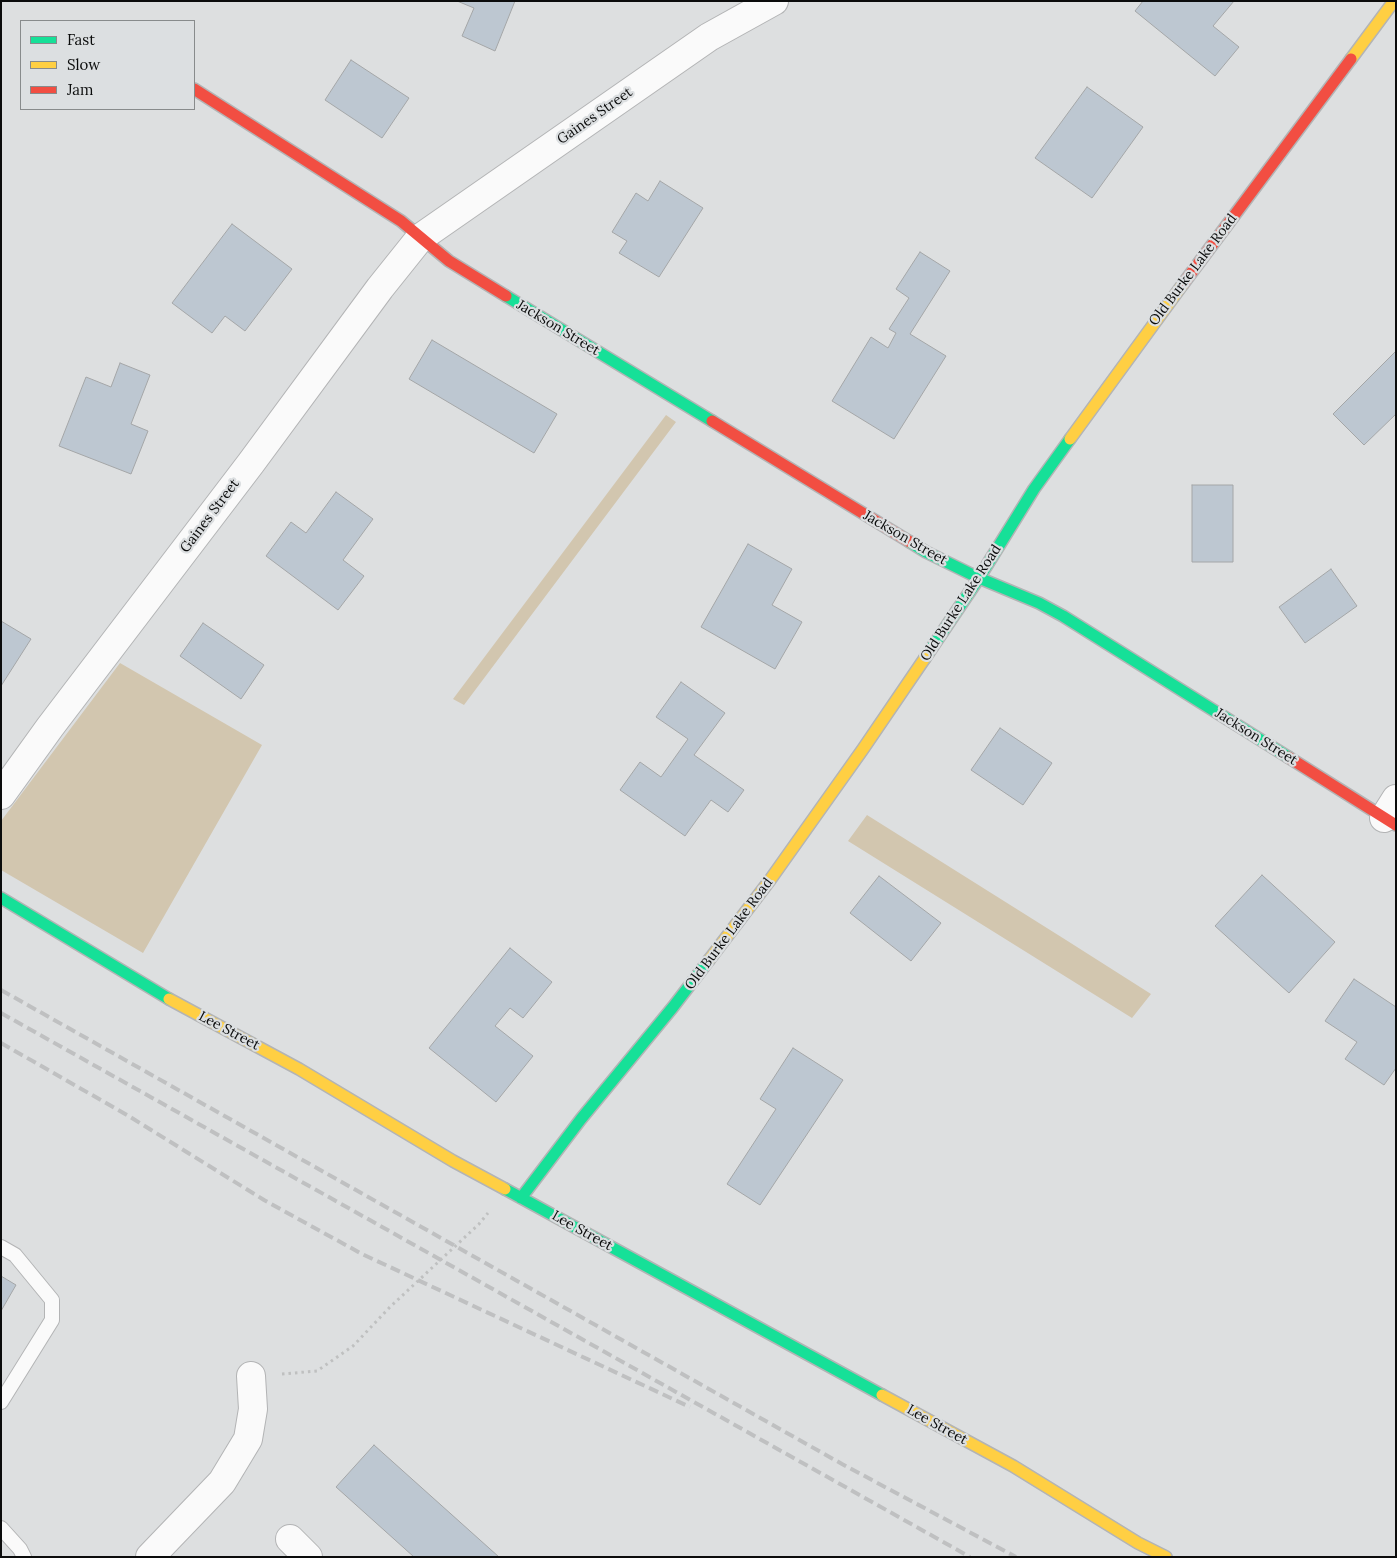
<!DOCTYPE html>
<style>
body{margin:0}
#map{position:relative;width:1397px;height:1558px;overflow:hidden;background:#dddfe0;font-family:Lora,serif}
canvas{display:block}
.frame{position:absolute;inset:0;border:2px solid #0b0c0c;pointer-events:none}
.legend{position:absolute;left:20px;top:20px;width:175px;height:90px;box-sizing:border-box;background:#dcdfe1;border:1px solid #888b8c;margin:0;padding:6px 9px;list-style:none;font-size:15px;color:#0b0c0c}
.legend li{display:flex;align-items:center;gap:10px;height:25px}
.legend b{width:25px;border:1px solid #888b8c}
</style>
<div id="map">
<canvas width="1397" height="1558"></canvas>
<div class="frame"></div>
<ul class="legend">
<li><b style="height:6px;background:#16e098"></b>Fast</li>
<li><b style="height:6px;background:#ffcf43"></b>Slow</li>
<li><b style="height:6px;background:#f24e42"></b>Jam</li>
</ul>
</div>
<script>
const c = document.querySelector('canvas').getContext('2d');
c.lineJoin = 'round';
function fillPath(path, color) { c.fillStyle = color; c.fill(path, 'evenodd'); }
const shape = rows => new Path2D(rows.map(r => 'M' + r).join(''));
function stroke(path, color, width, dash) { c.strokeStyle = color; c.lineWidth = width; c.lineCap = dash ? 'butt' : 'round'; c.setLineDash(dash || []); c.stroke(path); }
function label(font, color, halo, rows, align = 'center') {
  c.font = font + ' Lora,serif'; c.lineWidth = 4.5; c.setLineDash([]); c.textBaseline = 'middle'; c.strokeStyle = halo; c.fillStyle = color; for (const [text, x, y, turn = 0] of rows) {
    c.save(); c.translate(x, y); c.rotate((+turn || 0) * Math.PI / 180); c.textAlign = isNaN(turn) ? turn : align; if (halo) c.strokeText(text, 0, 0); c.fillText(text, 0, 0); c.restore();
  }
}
const green = shape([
 [666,415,676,422,464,705,453,699],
 [120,663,262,745,143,953,1,870,1,821],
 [867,815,1066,940,1151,994,1132,1018,848,841]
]);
const building = shape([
 [457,1,515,1,495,51,462,36,474,8,457,1],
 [1143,1,1234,1,1213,26,1239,47,1215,76,1135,11,1143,1],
 [351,60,409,98,382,138,325,100,351,60],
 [1087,87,1143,127,1092,198,1035,158,1087,87],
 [660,181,703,208,659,277,619,253,627,241,612,232,636,193,648,201,660,181],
 [232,224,292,269,245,331,225,316,212,333,172,303,232,224],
 [920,252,950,271,910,334,946,356,894,439,832,401,871,337,888,348,896,333,889,329,909,298,896,289,920,252],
 [432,340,557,414,534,453,409,379,432,340],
 [1396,351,1396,414,1364,445,1333,414,1396,351],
 [120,363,150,375,131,424,148,431,131,474,59,446,86,377,111,387,120,363],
 [1192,485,1233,485,1233,562,1192,562,1192,485],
 [336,492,373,519,343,560,364,576,338,610,266,556,291,522,306,533,336,492],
 [748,544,792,569,772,605,802,622,775,669,701,627,748,544],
 [1331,569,1357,606,1305,643,1279,607,1331,569],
 [1,621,31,639,1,686,1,621],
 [203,623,264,665,241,699,180,656,203,623],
 [681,682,725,713,694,755,744,790,728,812,711,800,685,836,620,790,640,762,661,777,688,739,656,717,681,682],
 [1000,728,1052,763,1023,805,971,770,1000,728],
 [1262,875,1335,942,1289,993,1215,926,1262,875],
 [879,876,941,923,911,961,850,913,879,876],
 [510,948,552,982,523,1018,510,1008,495,1026,533,1056,496,1102,429,1048,510,948],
 [1354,979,1396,1007,1396,1068,1384,1085,1345,1059,1357,1042,1325,1021,1354,979],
 [793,1048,843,1080,760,1205,727,1184,776,1109,760,1099,793,1048],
 [1,1276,16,1285,1,1311,1,1276],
 [374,1445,499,1557,414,1557,336,1487,374,1445]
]);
const path = shape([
 [282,1374,317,1371,353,1346,390,1307,479,1224,488,1213]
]);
const lane = shape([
 [1,1247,15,1255,52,1300,52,1320,1,1402],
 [1,1528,20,1549,24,1557]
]);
const street = shape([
 [1,795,50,727,251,463,380,288,420,238,709,37,774,1],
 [1384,818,1396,799],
 [290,1539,308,1557],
 [150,1557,222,1482,248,1439,253,1409,251,1376]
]);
const fast = shape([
 [506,296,712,421],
 [910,542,926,552,979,578,1039,603,1063,616,1288,757],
 [925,658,979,578,1034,489,1070,439],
 [1,898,169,999],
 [505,1189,882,1395],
 [521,1198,581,1119,673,1007,709,960]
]);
const slow = shape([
 [1351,59,1394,1],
 [1070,439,1183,284],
 [709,960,770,880,863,749,925,658],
 [169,999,299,1069,453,1161,505,1189],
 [882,1395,1013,1466,1138,1543,1166,1557]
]);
const jam = shape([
 [194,89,401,221,449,261,506,296],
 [1183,284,1351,59],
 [712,421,910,542],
 [1288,757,1396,825]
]);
const rail = shape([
 [1,990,842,1464,1016,1557],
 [1,1013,970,1557],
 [1,1043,127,1115,264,1200,362,1254,690,1407]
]);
const streetNames = [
 ["Gaines Street",595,116,-35],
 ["Old Burke Lake Road",1193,270,-53],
 ["Jackson Street",558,328,31],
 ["Gaines Street",210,516,-53],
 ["Jackson Street",905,538,30],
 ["Old Burke Lake Road",961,603,-57],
 ["Jackson Street",1256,737,32],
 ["Old Burke Lake Road",729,934,-53],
 ["Lee Street",229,1031,28],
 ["Lee Street",582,1231,29],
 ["Lee Street",937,1425,29]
];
fillPath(green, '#d2c6af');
fillPath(building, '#bdc7d1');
stroke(building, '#a4a6a7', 1);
stroke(lane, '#b3b4b5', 16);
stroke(street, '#b3b4b5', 30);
stroke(fast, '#b3b4b5', 14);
stroke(slow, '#b3b4b5', 14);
stroke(jam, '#b3b4b5', 14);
stroke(path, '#bfc0c0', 3, [2.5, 4]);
stroke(lane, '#fafafa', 14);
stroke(street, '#fafafa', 28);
stroke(fast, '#16e098', 11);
stroke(slow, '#ffcf43', 11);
stroke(jam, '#f24e42', 11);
stroke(rail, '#bfc0c1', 4, [10, 5]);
label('14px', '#0b0c0c', '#dcdfe1', streetNames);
</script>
